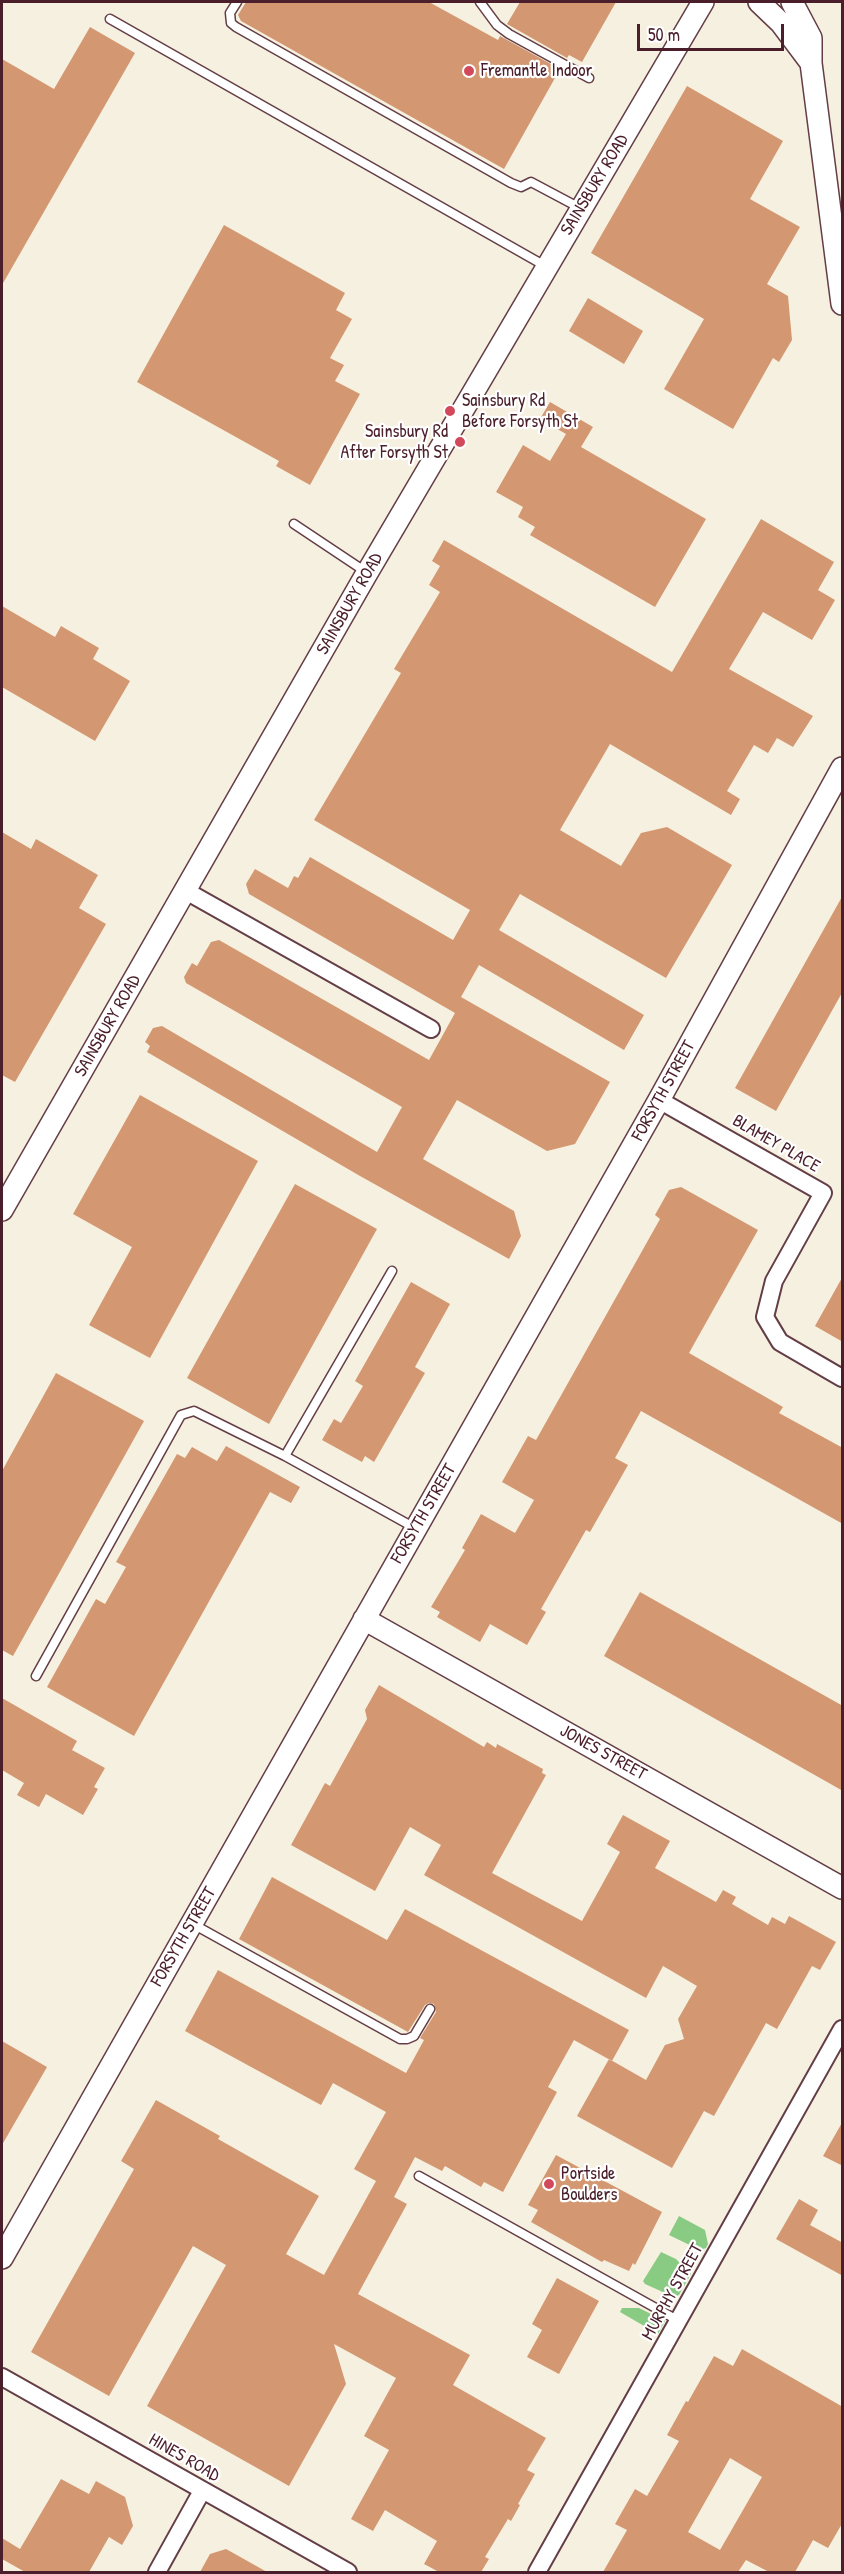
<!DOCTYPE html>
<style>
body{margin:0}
#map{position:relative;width:844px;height:2574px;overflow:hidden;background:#f6f0e0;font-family:"Patrick Hand",sans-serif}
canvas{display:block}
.frame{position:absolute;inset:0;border:3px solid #4a1f2b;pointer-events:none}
.scale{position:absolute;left:637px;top:24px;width:147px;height:27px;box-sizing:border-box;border:3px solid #4a1f2b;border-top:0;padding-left:8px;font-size:18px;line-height:21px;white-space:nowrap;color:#4a1f2b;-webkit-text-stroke:4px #fff;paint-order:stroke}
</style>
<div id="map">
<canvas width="844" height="2574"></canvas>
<div class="frame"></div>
<div class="scale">50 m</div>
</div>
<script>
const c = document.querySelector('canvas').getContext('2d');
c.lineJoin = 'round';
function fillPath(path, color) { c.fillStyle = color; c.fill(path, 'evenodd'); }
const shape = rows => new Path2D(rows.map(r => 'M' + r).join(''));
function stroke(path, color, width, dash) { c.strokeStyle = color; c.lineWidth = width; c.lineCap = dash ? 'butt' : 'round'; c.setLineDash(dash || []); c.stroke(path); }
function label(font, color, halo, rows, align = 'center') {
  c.font = font + ' "Patrick Hand",sans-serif'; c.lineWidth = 4.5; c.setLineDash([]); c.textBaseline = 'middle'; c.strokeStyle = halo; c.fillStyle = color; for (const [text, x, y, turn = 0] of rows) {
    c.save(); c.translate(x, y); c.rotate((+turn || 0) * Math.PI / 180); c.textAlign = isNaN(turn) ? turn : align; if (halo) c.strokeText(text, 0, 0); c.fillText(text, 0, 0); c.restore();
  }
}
const green = shape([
 [679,2216,705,2230,708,2244,706,2248,700,2250,669,2235],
 [661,2252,676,2259,691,2274,679,2295,674,2297,645,2284,643,2281],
 [622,2308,639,2308,665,2321,658,2334,620,2312]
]);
const building = shape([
 [246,2,429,2,498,40,500,36,560,69,504,169,241,21,238,15],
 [520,2,616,2,582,62,569,55,567,58,507,24],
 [90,27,135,53,2,285,2,59,54,89],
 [687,86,783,141,750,199,800,227,767,284,788,296,792,340,779,362,773,358,733,429,664,389,704,319,591,253],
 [224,225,345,293,336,310,352,319,330,358,344,365,335,381,360,394,310,485,276,466,279,461,137,382],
 [588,298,643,331,624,364,569,331],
 [550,402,593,427,581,447,706,519,655,607,530,535,535,527,518,517,523,507,496,492,523,445,550,461,566,434,540,419],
 [761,519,834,562,818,590,835,600,812,640,763,612,729,669,813,716,793,747,777,738,768,753,754,745,727,791,740,799,731,815,610,744,560,830,621,866,641,833,667,827,732,865,666,978,520,894,499,930,644,1015,624,1050,479,965,461,997,610,1082,575,1144,547,1151,457,1100,423,1159,514,1211,521,1236,509,1259,360,1176,147,1052,150,1046,145,1042,153,1028,162,1026,377,1152,402,1107,186,983,184,977,192,963,197,966,211,942,219,940,429,1060,455,1013,249,894,246,884,255,869,288,888,294,876,298,878,310,857,453,940,470,910,314,820,401,673,394,669,440,592,429,585,440,566,432,561,444,540,672,672],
 [2,606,55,637,61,626,99,648,93,659,130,681,95,741,2,687],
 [2,832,31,849,36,839,98,875,79,908,106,924,15,1082,2,1075],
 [843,895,843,991,776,1111,735,1088],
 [140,1095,258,1161,150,1358,89,1325,132,1247,73,1214],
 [295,1184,377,1229,269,1424,187,1378],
 [681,1187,758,1230,689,1353,783,1407,779,1413,843,1448,843,1524,641,1411,615,1458,628,1465,590,1532,586,1530,541,1609,546,1612,527,1645,490,1624,480,1642,437,1617,440,1612,431,1607,465,1550,462,1548,481,1514,515,1533,534,1500,502,1482,528,1436,536,1440,660,1219,655,1215,669,1190],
 [843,1276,843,1342,815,1326],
 [411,1282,450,1304,415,1367,425,1373,374,1462,365,1456,362,1462,322,1440,334,1419,341,1423,363,1386,355,1381],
 [56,1373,144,1421,13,1656,2,1650,2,1471],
 [226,1446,300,1487,291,1503,270,1492,134,1736,47,1687,96,1599,105,1604,126,1567,116,1562,177,1454,185,1458,192,1447,217,1461],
 [640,1592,843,1706,843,1791,604,1656],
 [379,1685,484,1747,487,1742,496,1748,497,1744,543,1769,542,1773,546,1775,492,1873,582,1921,620,1852,607,1844,623,1815,670,1841,655,1868,716,1902,723,1890,736,1897,732,1904,768,1925,772,1917,785,1924,789,1916,836,1942,820,1970,812,1966,777,2029,766,2023,714,2116,704,2111,672,2168,577,2116,609,2059,646,2080,665,2045,684,2039,678,2019,697,1986,663,1966,646,1998,424,1875,441,1845,410,1827,375,1891,291,1845,325,1783,330,1786,367,1719,365,1710],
 [2,1698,77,1741,72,1750,105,1768,94,1787,98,1789,83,1815,46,1794,39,1807,17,1795,24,1783,2,1770],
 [272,1877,387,1940,405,1909,629,2030,612,2061,574,2040,548,2087,557,2092,503,2192,484,2182,481,2187,445,2166,442,2171,415,2157,394,2197,407,2204,358,2294,470,2355,453,2385,546,2438,527,2470,535,2474,518,2504,520,2505,511,2521,508,2519,485,2557,489,2559,481,2572,439,2572,424,2564,437,2541,385,2510,373,2531,351,2519,389,2450,364,2436,396,2378,334,2344,346,2384,289,2486,147,2406,226,2265,193,2246,109,2396,31,2352,134,2169,121,2161,156,2100,220,2136,218,2139,319,2196,286,2254,324,2275,376,2181,354,2169,386,2112,333,2083,321,2105,185,2031,218,1970,406,2073,424,2040,420,2038,436,2012,434,2004,429,2003,425,2005,408,2032,239,1939],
 [2,2041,47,2067,2,2145],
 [843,2121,843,2166,823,2156],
 [556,2155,662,2212,635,2265,633,2263,629,2271,604,2260,602,2262,531,2222,538,2210,528,2205],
 [799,2199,818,2210,810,2225,843,2243,843,2276,776,2239],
 [557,2278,599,2301,559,2374,527,2357,542,2330,532,2324],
 [742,2349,843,2407,843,2522,828,2548,813,2540,795,2572,769,2572,746,2560,738,2572,603,2572,627,2530,615,2524,635,2489,647,2496,679,2441,667,2435,686,2401,688,2402,714,2356,733,2366],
 [730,2458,762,2477,720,2550,688,2532],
 [61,2479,89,2494,96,2481,125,2497,133,2526,122,2545,109,2537,89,2572,25,2572,2,2559,2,2538,20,2549],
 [226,2549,235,2554,267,2572,200,2572,210,2554]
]);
const service = shape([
 [237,2,230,13,231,23,236,27,511,183,521,187,531,182,580,208],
 [480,2,497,25,509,34,589,78],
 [110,19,547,267],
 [294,524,366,572],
 [285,1456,392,1271],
 [36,1676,181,1415,194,1411,285,1456,415,1528],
 [191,1923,400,2039,407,2039,414,2036,430,2009],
 [419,2176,679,2321]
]);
const minor = shape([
 [186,891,431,1029],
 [659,1100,823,1193,774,1281,765,1317,780,1342,842,1378],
 [2,2377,348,2572],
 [157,2572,202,2491],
 [537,2572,842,2029]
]);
const tertiary = shape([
 [759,2,781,23,811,63],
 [792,2,811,38,811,63,842,304],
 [2,1210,367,573,703,2],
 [364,1619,842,1888],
 [2,2258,659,1100,842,768]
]);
const markers = [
 [469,71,6,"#d1495b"],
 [450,411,6,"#d1495b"],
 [460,442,6,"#d1495b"],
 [549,2184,6,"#d1495b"]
];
const poiNames = [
 ["Fremantle Indoor",481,71],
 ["Sainsbury Rd",462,401],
 ["Before Forsyth St",462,422],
 ["Sainsbury Rd",448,432,"right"],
 ["After Forsyth St",448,453,"right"],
 ["Portside",561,2174],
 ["Boulders",561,2195]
];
const streetNames = [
 ["SAINSBURY ROAD",595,185,-59],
 ["SAINSBURY ROAD",350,604,-60],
 ["SAINSBURY ROAD",108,1026,-60],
 ["FORSYTH STREET",664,1091,-61],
 ["BLAMEY PLACE",776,1144,30],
 ["FORSYTH STREET",424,1514,-60],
 ["JONES STREET",603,1753,29],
 ["FORSYTH STREET",184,1937,-60],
 ["MURPHY STREET",673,2292,-61],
 ["HINES ROAD",184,2458,30]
];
fillPath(green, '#89cb83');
fillPath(building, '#d39871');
stroke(service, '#643e46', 11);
stroke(minor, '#643e46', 20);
stroke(tertiary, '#643e46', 24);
stroke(service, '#fff', 8);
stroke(minor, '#fff', 16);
stroke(tertiary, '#fff', 21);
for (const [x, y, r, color] of markers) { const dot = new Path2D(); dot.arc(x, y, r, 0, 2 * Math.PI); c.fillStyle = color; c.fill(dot); stroke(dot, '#fff', 2); }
label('18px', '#4a1f2b', '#fff', poiNames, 'left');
label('18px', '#4a1f2b', '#fff', streetNames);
</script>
